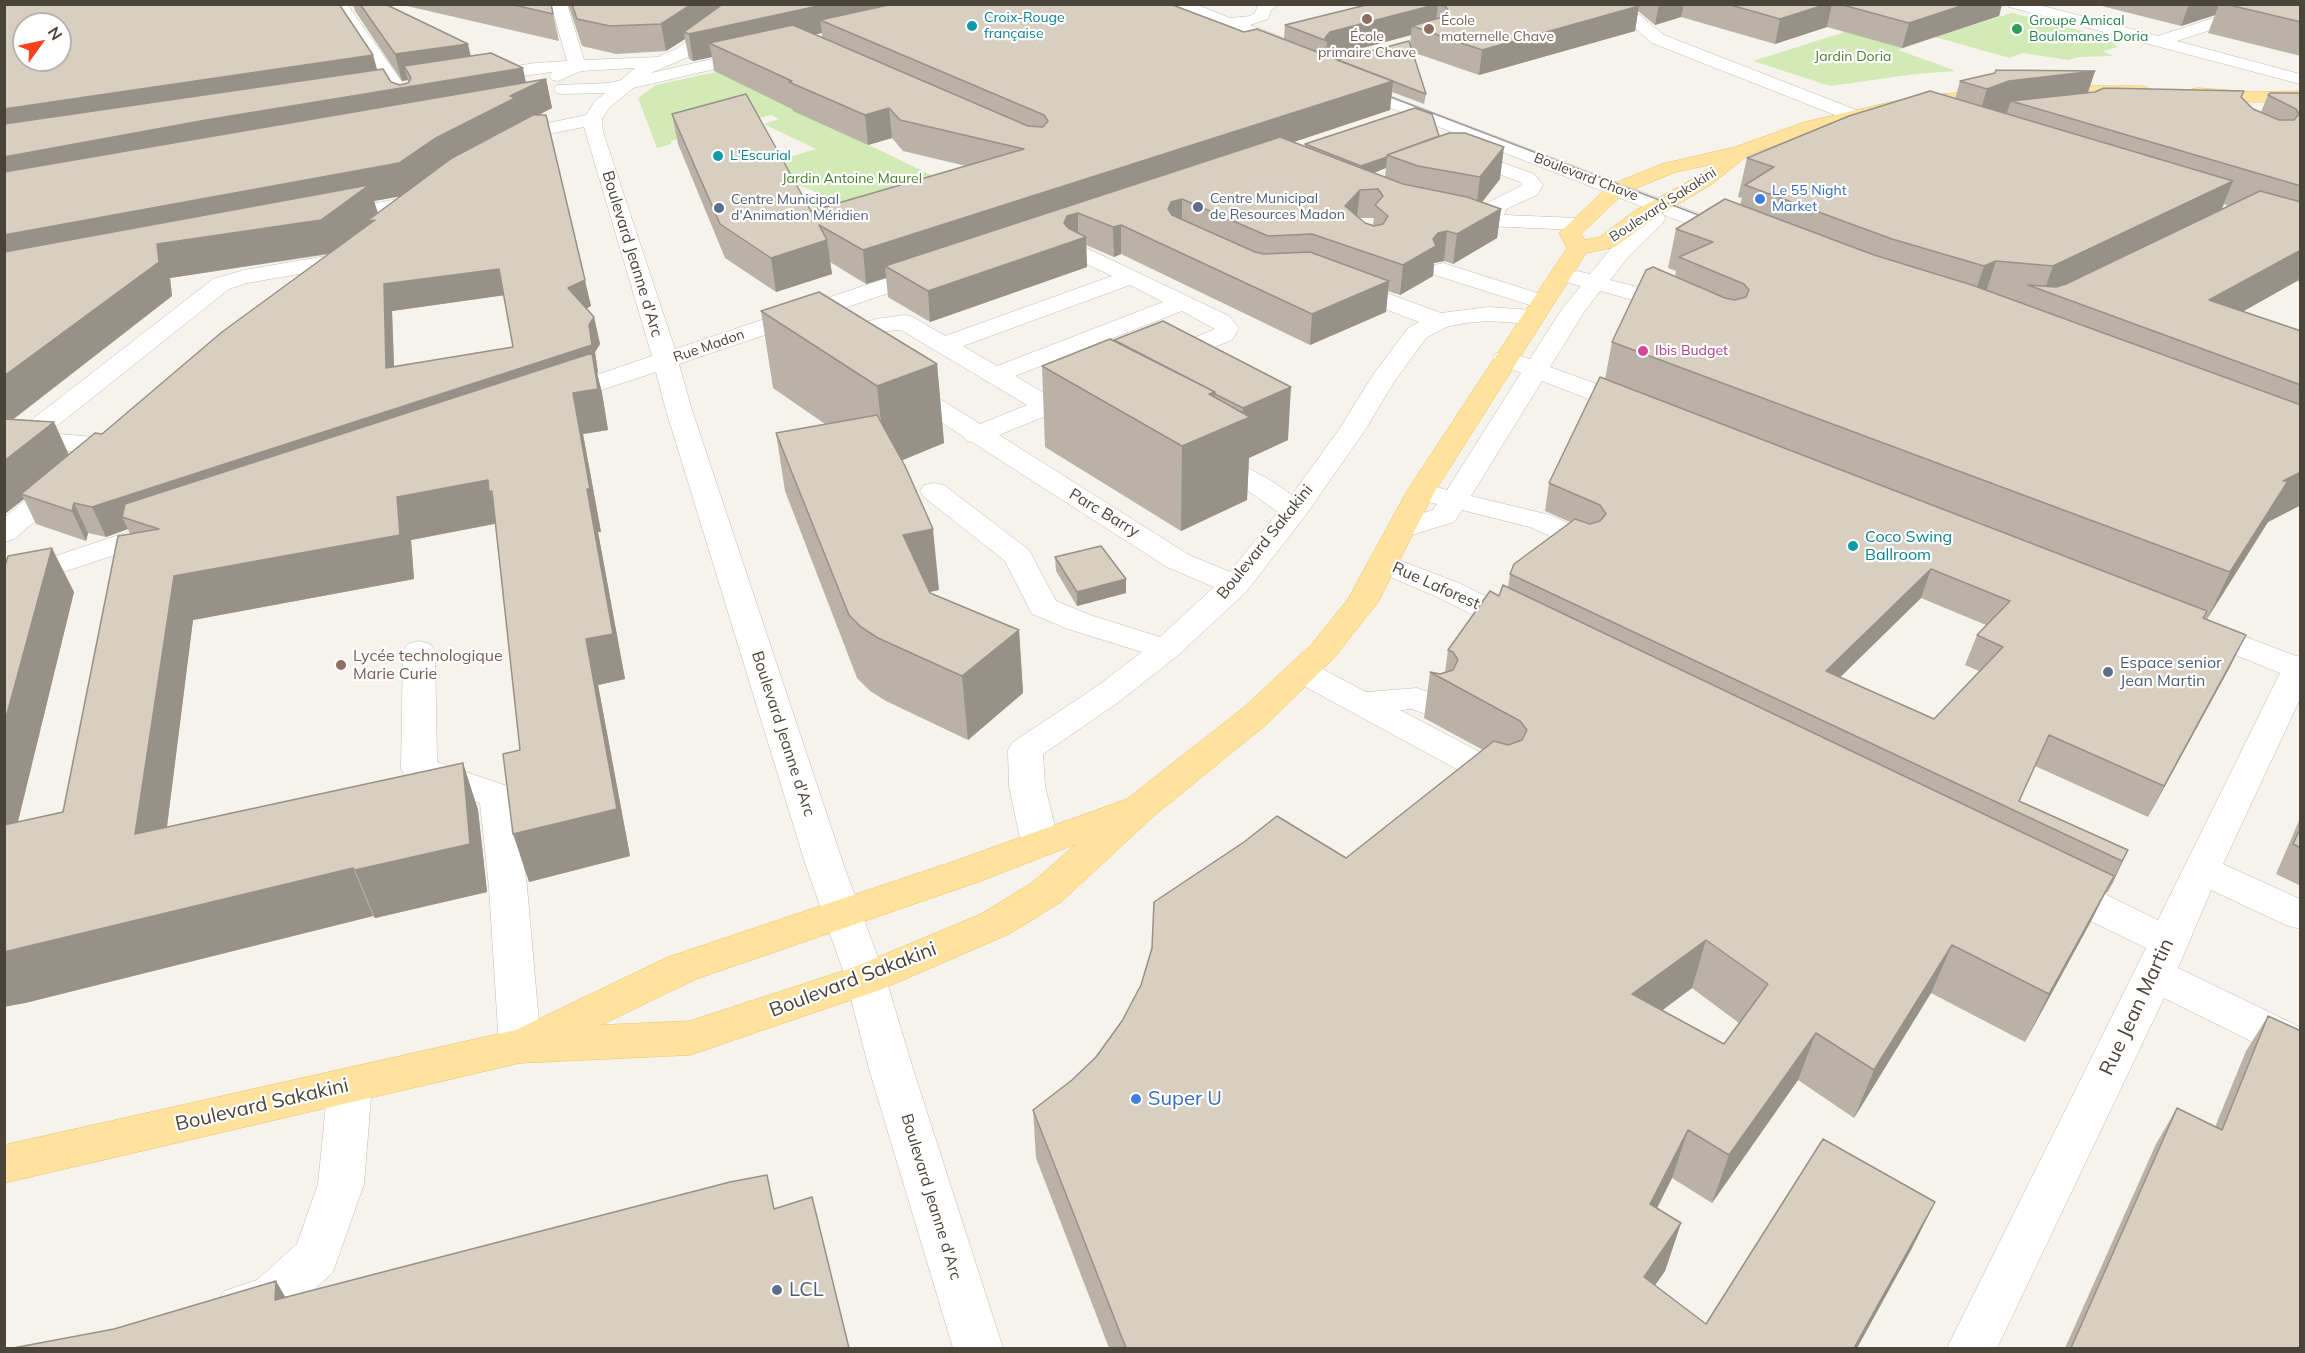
<!DOCTYPE html>
<meta charset="utf-8">
<style>
body{margin:0}
#map{position:relative;width:2305px;height:1353px;overflow:hidden;background:#f6f3ec;font-family:Mulish,sans-serif}
canvas{display:block}
.frame{position:absolute;inset:0;border:6px solid #4b4439;pointer-events:none}
.north{position:absolute;left:12px;top:12px;width:60px;height:60px;box-sizing:border-box;background:#fff;border:2px solid #b7b4b0;border-radius:50%;rotate:57deg;font-size:16px;font-weight:700;line-height:24px;text-align:center;color:#4b4439}
.north::after{content:'';display:block;margin:auto;width:21px;height:27px;background:#fc3f1d;clip-path:polygon(50% 0,100% 100%,50% 72%,0 100%)}
</style>
<div id="map">
<canvas width="2305" height="1353"></canvas>
<div class="frame"></div>
<div class="north">N</div>
</div>
<script>
const c = document.querySelector('canvas').getContext('2d');
c.lineJoin = 'round';
function fillPath(path, color) { c.fillStyle = color; c.fill(path, 'evenodd'); }
const shape = rows => new Path2D(rows.map(r => 'M' + r).join(''));
function stroke(path, color, width, dash) { c.strokeStyle = color; c.lineWidth = width; c.lineCap = dash ? 'butt' : 'round'; c.setLineDash(dash || []); c.stroke(path); }
function label(font, color, halo, rows, align = 'center') {
  c.font = font + ' Mulish,sans-serif'; c.lineWidth = 4.5; c.setLineDash([]); c.textBaseline = 'middle'; c.strokeStyle = halo; c.fillStyle = color; for (const [text, x, y, turn = 0] of rows) {
    c.save(); c.translate(x, y); c.rotate((+turn || 0) * Math.PI / 180); c.textAlign = isNaN(turn) ? turn : align; if (halo) c.strokeText(text, 0, 0); c.fillText(text, 0, 0); c.restore();
  }
}
const green = shape([
 [2012,13,2105,37,2118,47,2103,51,2113,56,2078,57,2068,60,2023,53,2010,58,1935,37],
 [1851,30,1910,46,1898,50,1956,71,1915,74,1830,86,1753,61],
 [716,72,950,184,801,216,814,206,818,197,814,191,796,184,782,182,757,167,816,149,764,124,779,119,771,115,671,141,671,144,657,148,638,98,656,85]
]);
const minor = shape([
 [331,4,347,4,407,89,427,121,425,125,411,125,331,4],
 [551,4,567,4,584,60,658,57,676,49,742,4,761,4,688,57,651,73,756,49,762,50,765,54,762,58,633,88,609,108,602,119,603,132,675,349,920,267,928,265,936,267,939,272,936,277,679,364,691,407,844,866,886,979,913,1069,1003,1348,953,1348,869,1069,846,979,806,866,665,407,656,372,556,405,547,402,543,397,547,392,652,356,584,127,538,136,509,150,502,148,499,144,502,140,525,128,586,115,595,101,605,93,563,94,557,93,554,89,557,85,609,83,621,80,635,68,581,71,558,81,552,80,549,76,552,72,478,82,472,81,469,77,472,73,478,72,535,63,567,61,551,4],
 [1171,4,1195,4,1230,18,1250,16,1255,13,1258,4,1279,4,1271,10,1268,19,1250,25,1297,43,1299,47,1297,51,1291,52,1285,51,1220,26,1173,7,1171,4],
 [1608,4,1626,4,1664,35,1859,111,1861,115,1859,119,1852,121,1845,119,1652,43,1608,4],
 [2007,4,2035,4,2158,36,2256,4,2282,4,2280,7,2177,41,2300,74,2300,84,2009,7,2007,4],
 [1348,80,1742,230,1745,235,1742,240,1734,242,1664,215,1665,219,1662,224,1629,256,1610,280,1653,291,1684,305,1688,310,1684,315,1676,317,1668,315,1637,301,1600,291,1584,312,1550,367,1643,401,1647,407,1643,413,1634,415,1625,413,1542,381,1471,496,1550,515,1594,535,1599,541,1594,547,1584,550,1574,547,1530,527,1462,510,1454,522,1401,538,1391,535,1386,529,1391,523,1433,510,1437,504,1424,501,1420,495,1424,489,1434,486,1447,490,1521,373,1496,363,1493,358,1496,353,1505,351,1530,359,1562,309,1581,286,1569,283,1566,278,1569,273,1577,271,1590,274,1613,246,1643,218,1641,210,1643,207,1342,89,1339,85,1342,81,1348,80],
 [1487,157,1534,174,1543,185,1537,195,1506,209,1504,215,1578,218,1586,219,1589,224,1586,229,1578,230,1464,225,1461,220,1464,215,1483,214,1489,202,1523,185,1520,182,1480,167,1477,163,1480,159,1487,157],
 [414,196,421,198,424,202,421,206,333,223,325,222,322,217,325,212,333,211,414,196],
 [1078,244,1229,316,1239,328,1232,340,1173,364,1164,366,1155,364,1152,359,1155,354,1215,329,1182,311,1015,376,1049,396,1086,383,1095,386,1099,391,1095,396,999,435,1189,555,1230,572,1278,512,1250,492,1198,464,1194,458,1198,452,1208,450,1218,452,1270,480,1292,495,1340,428,1373,375,1408,328,1419,322,1338,291,1334,286,1338,281,1346,279,1354,281,1441,313,1488,307,1532,310,1540,312,1544,317,1540,322,1532,324,1488,321,1465,323,1446,327,1426,338,1394,382,1365,430,1305,516,1246,592,1177,656,1120,701,1043,754,1045,786,1059,843,1053,852,1040,856,1027,852,1021,843,1009,786,1008,750,1013,742,1096,687,1142,652,1068,629,1032,614,1005,561,924,497,920,491,924,485,934,483,944,485,1029,550,1056,601,1090,615,1160,637,1214,587,1167,567,972,442,967,441,964,437,895,392,891,387,895,382,904,379,913,382,980,424,1027,405,901,330,886,331,832,347,823,345,820,340,823,335,876,319,905,315,913,317,945,336,1112,276,1070,256,1067,251,1070,246,1078,244],
 [1130,285,1163,302,997,366,963,346,1130,285],
 [338,254,346,256,349,261,346,266,247,283,229,289,48,433,117,439,121,445,117,451,107,453,35,449,25,447,22,441,21,431,25,425,213,279,244,270,338,254],
 [1443,263,1550,297,1554,302,1550,307,1542,309,1435,275,1432,270,1435,265,1443,263],
 [65,473,75,475,79,481,75,487,14,539,4,542,4,518,55,475,65,473],
 [158,522,168,525,173,531,168,537,4,592,4,573,158,522],
 [1383,554,1459,583,1532,619,1537,626,1532,633,1521,636,1510,633,1437,597,1372,569,1368,563,1372,557,1383,554],
 [2199,619,2296,656,2300,655,2300,699,2223,864,2300,899,2300,929,2286,925,2211,890,2178,968,2300,1027,2300,1063,2285,1058,2164,998,1997,1348,1947,1348,2146,948,2044,898,2039,888,2044,878,2058,874,2072,878,2158,920,2280,673,2188,636,2183,629,2188,622,2199,619],
 [419,641,430,644,435,651,437,762,510,787,515,796,527,887,541,1046,535,1058,520,1063,505,1058,499,1046,489,887,480,803,406,777,401,769,403,651,408,644,419,641],
 [1303,662,1315,665,1366,692,1417,688,1445,698,1450,706,1445,714,1433,717,1412,709,1400,710,1512,769,1517,777,1512,785,1499,789,1486,785,1291,679,1287,672,1291,665,1303,662],
 [350,1067,365,1073,372,1085,364,1184,333,1272,289,1313,241,1329,224,1323,216,1307,224,1291,257,1280,297,1244,318,1184,328,1085,335,1073,350,1067]
]);
const major = shape([
 [2047,86,2141,86,2147,87,2150,91,2147,95,2141,96,2047,96,1917,108,1818,130,1748,155,1712,184,1652,220,1615,247,1586,253,1435,491,1378,602,1333,659,1267,724,1156,814,1061,902,1009,934,880,990,690,1055,520,1063,4,1183,4,1145,516,1030,668,957,952,862,1127,799,1243,708,1311,645,1348,599,1407,491,1567,248,1559,233,1610,185,1662,164,1735,147,1805,122,1917,96,2047,86],
 [1713,164,1698,176,1636,210,1600,237,1585,240,1581,234,1624,193,1676,172,1713,164],
 [1076,844,1033,882,981,914,852,968,690,1021,601,1025,696,979,978,882,1076,844],
 [2198,88,2254,92,2300,91,2300,101,2254,102,2192,97,2189,93,2192,89,2198,88]
]);
const tram = shape([
 [1375,91,1714,221]
]);
const wall = shape([
 [4,4,377,69,391,82,400,85,408,83,408,80,402,81,355,11,353,4,385,4,471,56,526,82,546,79,552,108,538,115,591,306,586,309,594,317,600,344,595,352,598,373,597,373,602,393,608,430,583,434,601,532,598,532,625,679,598,685,630,856,529,882,520,750,495,524,411,540,414,579,193,620,167,827,463,763,478,810,487,892,375,918,373,916,25,1003,4,563,74,592,18,822,63,812,130,534,128,529,106,537,88,533,86,541,36,524,24,499,6,513,4,513],
 [400,196,378,213,374,201],
 [330,254,102,434,69,455,54,422,14,419,172,296,170,278],
 [504,295,513,347,394,366,392,311],
 [398,4,551,4,559,41],
 [568,4,1170,4,1244,32,1284,39,1285,25,1370,4,2002,4,1999,16,1902,48,1827,27,1775,44,1681,17,1655,25,1638,11,1635,31,1479,75,1412,52,1426,94,1424,104,1392,92,1390,110,1294,142,1305,146,1305,144,1439,136,1500,179,1482,202,1501,209,1497,238,1453,264,1444,261,1434,263,1433,276,1400,295,1388,291,1386,312,1310,345,1121,254,1114,257,1086,245,1087,267,930,322,888,297,886,278,866,284,830,262,832,274,776,292,725,258,678,144,672,114,811,211,966,166,903,151,892,138,868,145,793,111,792,109,714,71,712,57,693,61,689,59,685,39,666,51,616,54,582,46],
 [822,33,822,37,815,34],
 [1411,35,1410,45,1337,60,1330,57],
 [1386,168,1385,177,1374,173],
 [1359,218,1374,218,1373,225,1365,223],
 [2094,4,2301,4,2301,56,2208,33,2215,15,2181,26],
 [2095,71,2088,93,2244,91,2242,97,2253,109,2261,112,2268,95,2301,93,2301,282,2297,281,2243,311,2301,331,2301,505,2268,522,2207,619,2204,618,2204,619,2231,665,2148,817,2035,766,2019,802,2128,850,2113,882,2107,893,2106,892,2090,923,2025,1042,1931,993,1854,1118,1798,1080,1712,1203,1672,1178,1657,1208,1681,1223,1665,1271,1655,1285,1706,1324,1935,1202,1911,1250,1857,1348,1109,1348,1036,1158,1033,1110,1072,1080,1346,858,1483,750,1424,718,1430,672,1440,674,1445,672,1448,650,1508,587,1510,574,1570,522,1545,511,1549,483,1605,379,1612,342,1675,277,1676,271,1668,268,1676,229,1740,205,1742,198,1738,197,1747,158,1955,99,1960,81],
 [2224,204,2228,206,2222,209],
 [1921,598,1986,625,1977,635,1965,665,1979,671,1934,719,1840,677],
 [1692,988,1739,1023,1724,1044,1662,1010],
 [761,311,937,364,944,443,902,460,939,590,929,592,930,593,1019,630,1023,693,968,740,886,701,870,691,857,678,785,491,776,433,825,424,773,388],
 [1163,321,1288,440,1249,458,1247,500,1181,531,1045,447,1042,366,1114,340],
 [1055,557,1126,579,1126,593,1077,606,1056,571],
 [2301,816,2301,886,2276,874],
 [2268,1016,2301,1348,2065,1348,2156,1144,2177,1108,2215,1127,2246,1051]
]);
const shadedWall = shape([
 [692,4,951,4,820,20,822,33,731,53,709,43,712,57,693,61,689,34,684,32,685,39,666,51,661,24],
 [1438,4,1435,29,1412,26,1411,35,1328,57,1326,60,1327,41,1325,38,1330,32],
 [1659,4,1684,4,1681,17,1655,25],
 [1827,4,1832,4,1827,27,1775,44,1780,19],
 [1967,4,2002,4,1999,16,1902,48,1909,23],
 [2189,4,2219,4,2215,15,2181,26],
 [1639,6,1635,31,1479,75,1482,50],
 [468,44,474,70,404,66,408,80,402,81,395,54],
 [373,55,381,83,4,141,4,109],
 [523,68,527,88,546,79,552,108,521,124,408,195,374,201,379,217,332,253,170,278,172,296,4,426,4,376,157,244,337,208,4,271,4,157,206,120],
 [2095,71,2082,109,2011,101,2005,118,1975,128,1987,89,2009,81],
 [1393,81,1390,110,1079,213,1078,213,1078,239,1086,237,1087,267,930,322,928,291,1064,223,885,266,886,278,866,284,863,250],
 [889,108,892,138,868,145,865,115],
 [1504,147,1500,179,1476,210,1480,177],
 [1387,157,1386,168,1360,178,1361,166],
 [2233,181,2217,220,2061,297,2044,291,2053,266],
 [1360,190,1357,218,1345,206],
 [1182,199,1182,228,1168,209,1171,202],
 [1501,209,1497,238,1453,264,1457,234],
 [1121,225,1121,254,1114,257,1113,227],
 [1447,231,1444,261,1434,263,1433,276,1400,295,1403,265,1433,239,1438,233],
 [827,240,832,274,776,292,771,258],
 [2301,250,2301,275,2297,281,2191,341,2209,300],
 [1996,261,1982,304,1970,308,1984,266],
 [499,269,506,295,392,311,395,396,386,368,384,284],
 [585,280,591,306,575,314,568,288],
 [1389,281,1386,312,1310,345,1312,314],
 [594,317,600,344,595,352,598,373,597,373,602,393,608,430,583,434,601,532,598,532,625,679,598,685,630,856,529,882,513,834,586,639,587,489,573,393,122,517,128,529,106,537,92,507,589,325],
 [937,364,944,443,886,467,877,386],
 [1291,387,1288,440,1249,458,1247,500,1181,531,1182,446,1209,394,1215,392,1214,432,1242,420,1243,408],
 [54,422,71,460,21,494,24,499,6,513,4,510,4,461],
 [2301,472,2301,505,2268,522,2207,619,2230,572,2283,481],
 [488,480,498,523,411,540,414,579,193,620,160,881,135,834,174,576,397,497],
 [74,503,88,533,86,541,72,511],
 [933,529,939,590,910,596,903,535],
 [52,548,74,592,4,878,4,725],
 [1931,569,1921,598,1816,701,1826,671],
 [1126,579,1126,593,1077,606,1077,592],
 [1019,630,1023,693,968,740,962,676],
 [2246,635,2231,665,2148,817,2164,786],
 [463,763,478,810,487,892,375,918,355,870],
 [2128,850,2113,882,2107,893,2122,861],
 [353,868,373,916,25,1003,4,1007,4,952],
 [2114,876,2090,923,2025,1042,2049,994],
 [1706,940,1692,988,1620,1042,1632,994],
 [1952,945,1931,993,1854,1118,1874,1070],
 [1816,1033,1798,1080,1712,1203,1729,1155],
 [1688,1130,1672,1178,1635,1252,1650,1204],
 [1935,1202,1911,1250,1857,1348,1854,1348],
 [1681,1223,1665,1271,1628,1324,1644,1277],
 [276,1281,304,1329,275,1300]
]);
const building = shape([
 [4,4,339,4,373,55,4,109,4,4],
 [24,24,60,24,60,60,24,60,24,24],
 [360,4,385,4,468,44,395,54,360,4],
 [510,4,551,4,553,14,510,4],
 [572,4,692,4,661,24,610,26,577,19,572,4],
 [723,4,827,4,689,34,684,32,723,4],
 [893,4,1170,4,1244,32,1257,29,1393,81,863,250,819,225,827,240,771,258,720,224,672,114,746,94,811,211,1024,149,900,120,889,108,865,115,789,82,792,81,709,43,793,25,1028,126,1043,127,1048,121,1044,115,820,20,893,4],
 [1370,4,1438,4,1330,32,1325,38,1327,41,1285,25,1370,4],
 [1438,4,1637,4,1639,6,1482,50,1412,26,1446,16,1448,10,1446,7,1438,4],
 [1727,4,1827,4,1780,19,1727,4],
 [1839,4,1967,4,1909,23,1839,4],
 [2225,4,2301,4,2301,22,2225,4],
 [1409,41,1426,94,1337,60,1409,41],
 [491,53,523,68,206,120,4,157,4,124,383,69,391,82,400,85,408,83,411,78,404,66,491,53],
 [1996,70,2095,71,2009,81,1987,89,1960,81,1995,73,1996,70],
 [546,79,510,96,515,98,434,139,399,163,4,235,4,172,546,79],
 [2104,88,2244,91,2241,97,2253,109,2279,120,2294,120,2299,114,2296,109,2268,95,2270,93,2301,93,2301,186,2011,101,2095,92,2104,88],
 [1930,91,2233,181,2053,266,1996,261,1984,266,1892,239,1745,185,1774,167,1747,158,1849,116,1930,91],
 [1415,108,1432,114,1439,136,1387,155,1387,157,1361,166,1305,144,1415,108],
 [533,115,546,115,585,280,568,288,594,317,589,325,592,345,92,507,74,503,72,511,21,494,95,433,102,434,222,332,375,220,367,221,452,158,533,115],
 [499,269,513,347,386,368,384,284,499,269],
 [1449,133,1465,133,1504,147,1480,177,1418,166,1387,155,1449,133],
 [1280,137,1403,184,1467,197,1501,209,1457,234,1447,231,1438,233,1433,239,1436,246,1403,265,1312,234,1268,236,1182,199,1171,202,1168,209,1172,215,1255,252,1264,254,1310,252,1389,281,1312,314,1121,225,1113,227,1078,213,1067,216,1064,223,1068,228,1086,237,928,291,885,266,1280,137],
 [1378,189,1383,196,1375,205,1388,216,1383,224,1374,226,1365,223,1345,206,1360,190,1378,189],
 [369,185,321,220,157,244,159,262,4,376,4,252,369,185],
 [2260,191,2301,202,2301,250,2209,300,2301,331,2301,385,2028,285,2056,287,2066,284,2260,191],
 [1725,199,1874,255,1972,285,2301,405,2301,472,2283,481,2288,481,2230,572,1612,342,1646,270,1653,267,1725,298,1735,300,1746,297,1749,290,1744,284,1679,257,1713,242,1676,229,1725,199],
 [819,292,937,364,877,386,761,311,819,292],
 [1163,321,1291,387,1243,408,1215,394,1215,392,1114,340,1163,321],
 [1110,339,1215,392,1209,394,1250,417,1182,446,1042,366,1110,339],
 [592,353,598,389,573,393,590,489,587,489,613,634,586,639,617,809,513,834,503,754,520,750,492,491,489,492,488,480,397,497,400,535,174,576,135,834,463,763,470,844,355,870,353,868,4,952,4,825,63,812,118,536,159,529,122,517,125,504,592,353],
 [1600,377,2207,611,2203,618,2246,635,2164,786,2049,735,2019,801,2128,850,2122,861,1510,574,1514,564,1575,519,1590,524,1600,521,1606,514,1600,505,1549,483,1600,377],
 [1931,569,2010,601,1977,635,2003,647,1934,719,1826,671,1931,569],
 [877,415,905,466,933,529,903,535,930,593,1019,630,962,676,878,638,861,627,849,615,776,433,877,415],
 [4,419,54,422,4,461,4,419],
 [1101,546,1126,579,1077,592,1055,557,1101,546],
 [52,548,4,725,4,563,6,563,8,556,52,548],
 [1503,585,2114,876,2049,994,1952,945,1874,1070,1816,1033,1729,1155,1688,1130,1650,1204,1681,1223,1644,1277,1706,1324,1823,1139,1935,1202,1854,1348,1126,1348,1033,1110,1072,1080,1096,1057,1122,1021,1141,985,1152,948,1154,902,1244,842,1277,816,1346,858,1494,741,1508,745,1522,740,1527,730,1520,721,1430,672,1440,674,1453,670,1458,660,1453,652,1448,650,1490,591,1499,596,1503,585],
 [1706,940,1768,984,1724,1044,1632,994,1706,940],
 [2301,827,2301,848,2293,844,2301,827],
 [2268,1016,2301,1031,2301,1348,2071,1348,2177,1108,2222,1130,2268,1016],
 [767,1175,774,1209,812,1197,849,1348,13,1348,114,1329,276,1281,275,1300,730,1182,767,1175]
]);
const markers = [
 [1367,19,6,"#8d6e63"],
 [972,26,6,"#0f9aa8"],
 [1429,29,6,"#8d6e63"],
 [2017,29,6,"#2e9e5b"],
 [718,156,6,"#0f9aa8"],
 [1760,199,6,"#3f7fe0"],
 [1198,207,6,"#5c6f8a"],
 [719,208,6,"#5c6f8a"],
 [1643,351,6,"#d1479c"],
 [1853,546,6,"#0f9aa8"],
 [341,665,6,"#8d6e63"],
 [2108,672,6,"#5c6f8a"],
 [1136,1099,6,"#3f7fe0"],
 [777,1290,6,"#5c6f8a"]
];
const farCulturenames = [
 ["Croix-Rouge",984,18],
 ["française",984,34],
 ["L'Escurial",730,156]
];
const farEducationnames = [
 ["École",1441,21],
 ["maternelle Chave",1441,37],
 ["École",1367,37,"center"],
 ["primaire Chave",1367,53,"center"]
];
const farLeisurenames = [
 ["Groupe Amical",2029,21],
 ["Boulomanes Doria",2029,37]
];
const farParknames = [
 ["Jardin Doria",1853,57],
 ["Jardin Antoine Maurel",852,179]
];
const farStreetnames = [
 ["Boulevard Chave",1586,177,21],
 ["Boulevard Sakakini",1663,205,-33],
 ["Rue Madon",709,346,-19]
];
const farShopnames = [
 ["Le 55 Night",1772,191],
 ["Market",1772,207]
];
const farServicenames = [
 ["Centre Municipal",1210,199],
 ["de Resources Madon",1210,215],
 ["Centre Municipal",731,200],
 ["d'Animation Méridien",731,216]
];
const farHotelnames = [
 ["Ibis Budget",1655,351]
];
const streetNames = [
 ["Boulevard Jeanne d'Arc",632,254,73],
 ["Parc Barry",1104,513,31],
 ["Boulevard Sakakini",1265,542,-51],
 ["Rue Laforest",1436,586,24],
 ["Boulevard Jeanne d'Arc",783,734,72],
 ["Boulevard Jeanne d'Arc",931,1197,73]
];
const cultureNames = [
 ["Coco Swing",1865,537],
 ["Ballroom",1865,555]
];
const educationNames = [
 ["Lycée technologique",353,656],
 ["Marie Curie",353,674]
];
const serviceNames = [
 ["Espace senior",2120,663],
 ["Jean Martin",2120,681]
];
const nearStreetnames = [
 ["Boulevard Sakakini",853,980,-21],
 ["Rue Jean Martin",2137,1007,-65],
 ["Boulevard Sakakini",262,1105,-13]
];
const nearShopnames = [
 ["Super U",1148,1099]
];
const nearServicenames = [
 ["LCL",789,1290]
];
fillPath(green, '#d2eab5');
stroke(minor, '#c2bbae', 1);
stroke(major, '#e6c16a', 1);
fillPath(minor, '#fff');
fillPath(major, '#ffe39c');
stroke(tram, '#9a9a9a', 1.5);
fillPath(wall, '#bab2a6');
fillPath(shadedWall, '#979187');
fillPath(building, '#d8cfc1');
stroke(building, '#979187', 1.5);
for (const [x, y, r, color] of markers) { const dot = new Path2D(); dot.arc(x, y, r, 0, 2 * Math.PI); c.fillStyle = color; c.fill(dot); stroke(dot, '#fff', 2); }
label('14px', '#0d838f', '#fff', farCulturenames, 'left');
label('14px', '#785e54', '#fff', farEducationnames, 'left');
label('14px', '#27864d', '#fff', farLeisurenames, 'left');
label('14px', '#4a7f2a', '#fff', farParknames);
label('14px', '#4b4439', '#fff', farStreetnames);
label('14px', '#366cbe', '#fff', farShopnames, 'left');
label('14px', '#4e5e75', '#fff', farServicenames, 'left');
label('14px', '#b23c85', '#fff', farHotelnames, 'left');
label('16px', '#4b4439', '#fff', streetNames);
label('16px', '#0d838f', '#fff', cultureNames, 'left');
label('16px', '#785e54', '#fff', educationNames, 'left');
label('16px', '#4e5e75', '#fff', serviceNames, 'left');
label('20px', '#4b4439', '#fff', nearStreetnames);
label('20px', '#366cbe', '#fff', nearShopnames, 'left');
label('20px', '#4e5e75', '#fff', nearServicenames, 'left');
</script>
